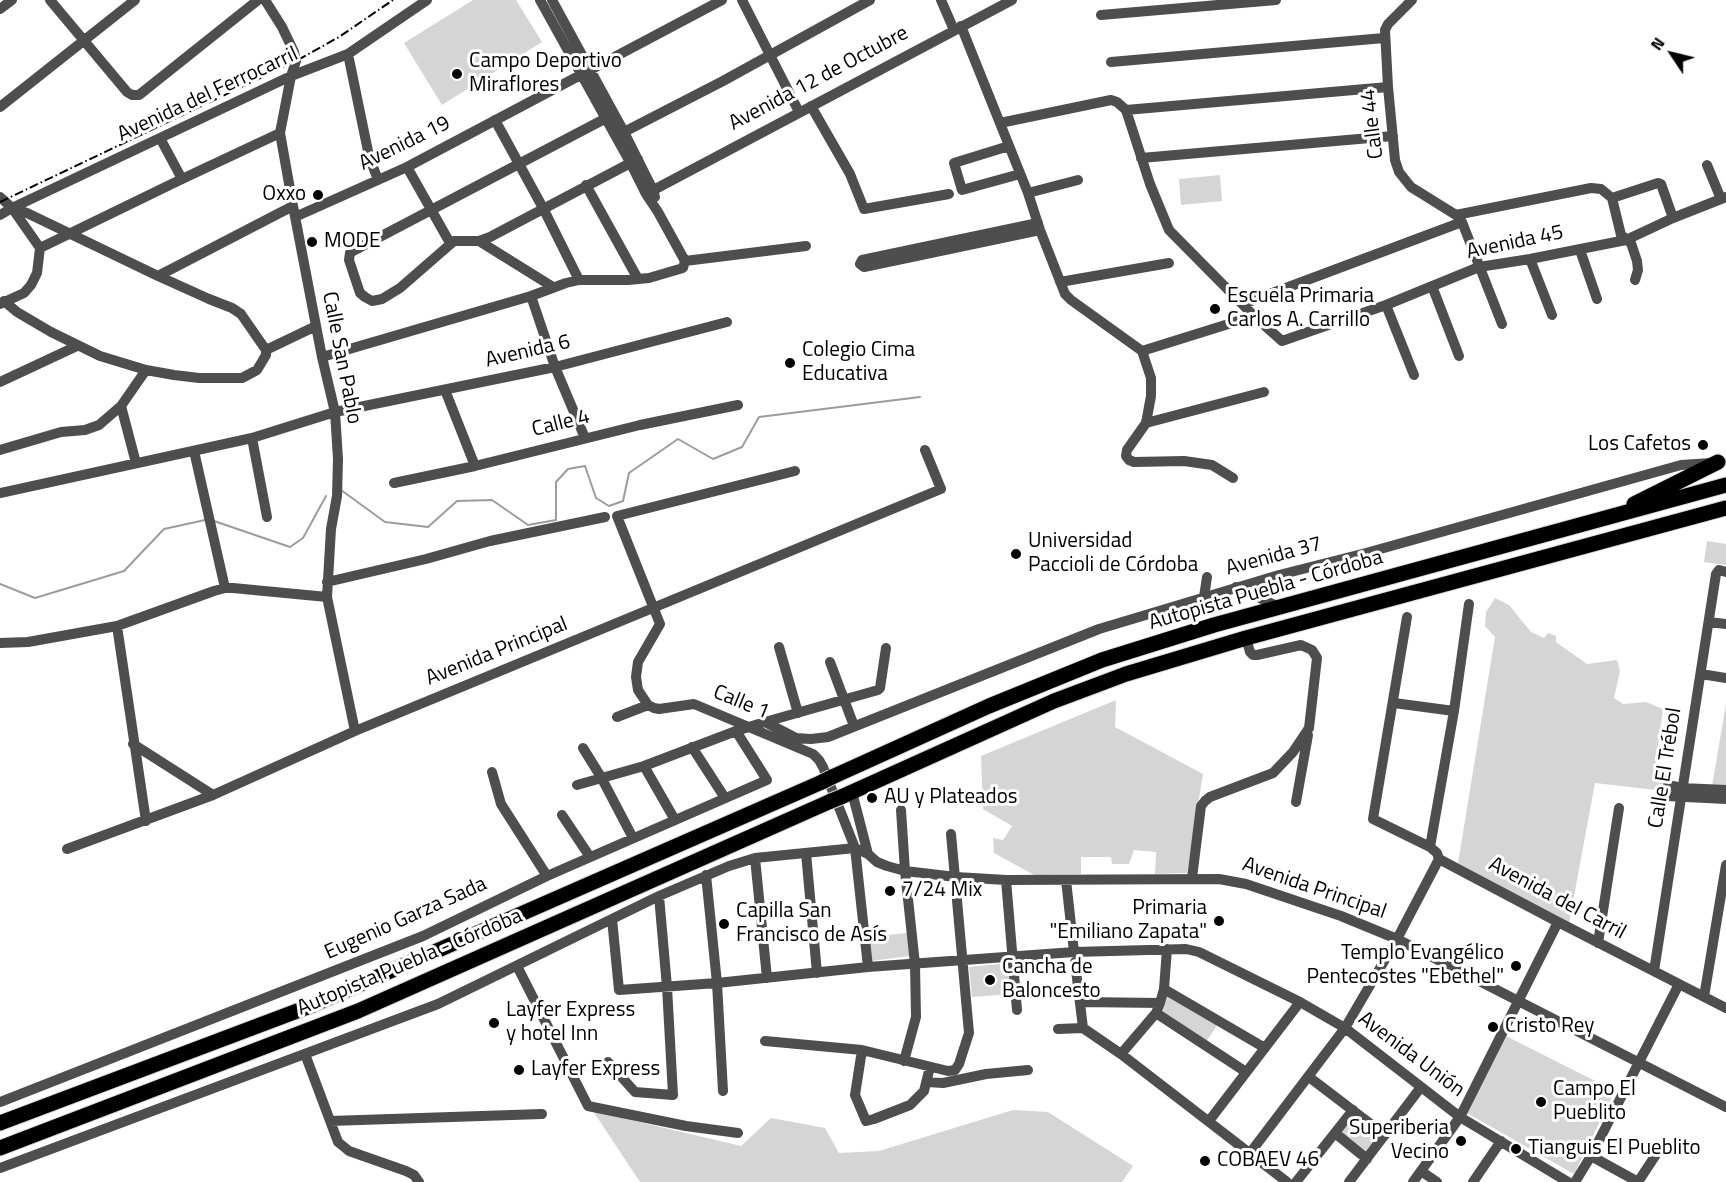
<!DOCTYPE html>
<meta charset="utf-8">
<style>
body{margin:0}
#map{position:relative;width:1726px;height:1182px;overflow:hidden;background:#fff;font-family:"Titillium Web",sans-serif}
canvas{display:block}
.north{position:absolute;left:1642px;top:24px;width:60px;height:60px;-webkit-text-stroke:4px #fff;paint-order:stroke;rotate:305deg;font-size:16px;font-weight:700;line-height:24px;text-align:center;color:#000}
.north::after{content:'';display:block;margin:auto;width:21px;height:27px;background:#000;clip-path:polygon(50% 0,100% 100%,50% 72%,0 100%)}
</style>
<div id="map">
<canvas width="1726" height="1182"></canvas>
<div class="north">N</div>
</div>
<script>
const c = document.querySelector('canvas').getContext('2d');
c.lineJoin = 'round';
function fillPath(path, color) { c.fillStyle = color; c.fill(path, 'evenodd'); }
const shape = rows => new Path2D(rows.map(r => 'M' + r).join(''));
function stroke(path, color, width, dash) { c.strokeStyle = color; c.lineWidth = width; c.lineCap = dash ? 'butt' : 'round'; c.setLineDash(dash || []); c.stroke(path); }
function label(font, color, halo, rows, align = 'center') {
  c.font = font + ' "Titillium Web",sans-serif'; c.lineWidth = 6; c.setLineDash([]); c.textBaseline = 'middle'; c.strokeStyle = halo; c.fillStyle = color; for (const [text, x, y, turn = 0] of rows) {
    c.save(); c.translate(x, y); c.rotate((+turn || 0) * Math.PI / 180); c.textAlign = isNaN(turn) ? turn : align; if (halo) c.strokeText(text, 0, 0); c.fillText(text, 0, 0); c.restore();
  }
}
const green = shape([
 [473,0,516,0,542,42,442,105,404,43],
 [1220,175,1222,201,1181,205,1179,179],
 [1707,541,1726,544,1726,565,1704,562],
 [1495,598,1509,605,1531,632,1544,638,1548,633,1556,636,1556,642,1587,664,1617,660,1620,671,1614,698,1623,704,1646,702,1663,709,1655,769,1668,773,1665,791,1595,783,1569,923,1458,863,1495,637,1485,626,1486,612],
 [1116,700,1115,727,1203,774,1187,873,1155,874,1156,852,1134,850,1129,864,1112,864,1111,857,1081,857,1081,874,1034,875,994,853,993,838,1003,840,1012,826,983,809,981,756],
 [1726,704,1726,787,1712,786],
 [907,933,910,956,871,961,869,937],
 [1009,963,1012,994,972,997,969,967],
 [1168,995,1218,1024,1206,1042,1162,1013],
 [1506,1036,1615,1091,1574,1174,1467,1113],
 [1013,1110,1048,1112,1133,1166,1122,1182,640,1182,593,1111,741,1146,771,1118,825,1128,839,1153,879,1151],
 [1355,1116,1381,1136,1366,1154,1340,1134]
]);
const stream = shape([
 [341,490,385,522,428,527,457,501,492,500,528,525,556,520,556,482,568,469,585,466,596,498,609,506,623,501,629,473,678,439,713,459,742,447,759,417,920,397],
 [214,521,290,547,303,538,326,496],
 [0,584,35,598,124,571,164,529,205,520]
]);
const minor = shape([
 [50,0,127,92,132,95,139,95,258,0],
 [265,0,282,27,294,52,296,61,291,76,280,133,293,206,322,357,335,412,338,459,337,496,331,529,327,597,355,731],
 [540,0,630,162,646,194,658,212,685,261],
 [552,0,624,132,653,190,655,197],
 [742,0,799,112],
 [941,0,954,30],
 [1412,0,1388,24,1385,30,1388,87,1395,160,1399,172,1411,187,1456,215,1462,222,1502,324],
 [0,9,12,0],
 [1101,15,1276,0],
 [961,26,1028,193,1040,230,1065,294,1071,300,1142,351,1151,378,1151,396,1146,423,1127,450,1126,456,1129,460,1134,462,1184,461,1212,465,1233,478],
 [348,54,369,156,378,180],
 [1111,62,1384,38],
 [811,106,850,174,864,209,949,194],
 [0,107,135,0],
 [1126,110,1388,87],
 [614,114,353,251,350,253,349,260,360,293,365,297,372,301,382,299,400,288,454,241,479,241,490,237,638,159],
 [495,120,543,208,579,280],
 [1000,123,1111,100,1117,102,1126,110,1150,184,1169,230,1254,316,1282,341,1386,305,1479,267,1530,259,1626,240,1673,218,1726,197],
 [624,132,723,81,870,0],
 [160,138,182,179],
 [1009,146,954,163,962,190,1020,174],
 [1141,158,1393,136],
 [1707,165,1721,199],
 [407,167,450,243],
 [586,185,638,279],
 [1028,193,1078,180],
 [646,194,1012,0],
 [0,197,12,208,40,248,37,273,31,285,24,293,0,304],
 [1612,198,1621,235,1631,243,1637,261,1638,270,1635,280],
 [1612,198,1658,183,1661,184,1673,218],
 [12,208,27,213,158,276,209,299,232,308,241,314,266,350],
 [0,215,12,208,291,76,348,54,427,0],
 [1456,215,1591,188,1601,189,1612,198],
 [295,217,407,167,722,0],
 [1038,223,862,260,860,264,864,267,1040,230],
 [479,241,553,287],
 [40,248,182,179,280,133],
 [1580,250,1597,299],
 [1530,259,1552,315],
 [685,261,806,246],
 [158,276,293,206],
 [1060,282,1169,263],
 [1432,286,1459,356],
 [531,296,555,367,585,438],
 [4,301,17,312,51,332,100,356,146,370,174,375,199,378,242,378,257,370,266,355,266,350,316,326],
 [1243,304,1462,222],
 [1386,305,1414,375],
 [1142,351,1254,316],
 [322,357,531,296,566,283,579,280,628,280,649,278,683,268,685,261],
 [0,382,77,346],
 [445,390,475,466],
 [121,406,136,463],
 [1146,423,1264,392],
 [252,438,267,517],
 [0,450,61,432,85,430,99,425,121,406,146,370],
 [194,451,225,588],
 [795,471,617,516,660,624,638,662,636,677,638,690,648,705,654,708,659,709,694,704,813,754,819,760,823,767,855,848,868,967],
 [394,483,475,466,640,425,738,405],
 [0,493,252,438,335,412,555,367,727,322],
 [327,582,426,559,490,541,605,517],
 [1236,587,1279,607],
 [1204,597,1207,577],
 [1407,617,1373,819,1430,847,1437,853,1439,859,1558,922,1726,1008],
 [1709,622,1726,624],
 [117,626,146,821],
 [0,643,28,642,117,626,214,591,225,588,233,588,327,597],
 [779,647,798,713],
 [830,662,854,726],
 [1701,674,1726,678],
 [1394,703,1454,711],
 [617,717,648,705],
 [765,722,878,690,880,688,886,648],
 [133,744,213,795],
 [692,747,725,798],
 [583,748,601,777,633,838],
 [644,766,675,820],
 [492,772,501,804,547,876],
 [577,785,644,766,736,731,765,722,796,738,811,739,828,737,1099,629,1279,575,1366,553,1681,465,1711,463],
 [1668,785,1682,788,1726,790],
 [852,792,868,854],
 [1666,796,1726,799],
 [1296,802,1308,735],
 [901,810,905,871,915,964,916,1017,904,1061],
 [562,815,590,857],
 [1430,847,1454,711,1469,604],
 [855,848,868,854,877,862,887,866,905,871,956,877,1006,880,1219,879,1246,884,1341,916,1397,939,1726,1107],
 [67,849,213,795,355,731,941,489,925,450],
 [806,853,817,973],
 [755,858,767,978],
 [706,875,717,983,723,1091],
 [1192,878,1201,806,1205,801,1210,797,1273,773,1293,752,1309,728,1317,658,1312,650,1301,645,1257,655,1253,655,1250,652,1246,638],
 [1006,880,1017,1010],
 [1066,880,1074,952],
 [612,919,619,990,717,983,868,967,1074,952,1186,949,1199,952,1300,1002,1345,1028,1460,1117,1568,1182],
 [1598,943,1619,808],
 [1075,962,1083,1028],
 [517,966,588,1106,686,1126,738,1133],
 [1654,971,1716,574,1719,570,1726,572],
 [1164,989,1265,1048],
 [1704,997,1726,865],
 [1081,1002,1160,1003],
 [1156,1013,1246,1072],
 [1058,1029,1083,1028,1121,1054,1287,1182],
 [765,1041,862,1050,948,1071,955,1070,959,1064,969,1033,951,834],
 [862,1050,855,1095,866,1121,874,1119,910,1105,924,1091,930,1067],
 [305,1054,338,1142,349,1151,406,1171,414,1175,419,1182],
 [1121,1054,1156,1013,1160,1003,1164,989,1167,949],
 [608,1062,635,1092,673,1095,667,987,659,896],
 [1309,1077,1385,1135],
 [927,1082,943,1083,986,1074,1028,1070],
 [0,1102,423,936,547,876,767,780,736,731],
 [330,1121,542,1114],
 [1209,1121,1300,1002],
 [1335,1133,1367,1159],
 [1250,1153,1345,1028,1397,939,1439,859],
 [1591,1156,1638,1182,1659,1150],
 [0,1168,438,1004,659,896,729,866,755,858,855,848],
 [1421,1171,1437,1182],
 [1296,1182,1353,1110],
 [1349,1182,1421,1087],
 [1413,1182,1460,1117,1558,922],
 [1473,1182,1501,1141],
 [1575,1182,1591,1156,1679,984]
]);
const highway = shape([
 [1634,504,1718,462],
 [832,777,989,706,1102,660,1214,625,1726,485],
 [841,797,1054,701,1126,674,1246,638,1726,508],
 [0,1123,313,1005,822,782],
 [0,1148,358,1011,831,801]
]);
const rail = shape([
 [0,202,296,61,339,37,393,0]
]);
const highwayBridge = shape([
 [822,782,832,777],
 [831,801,841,797]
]);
const markers = [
 [457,74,6,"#000"],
 [318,195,6,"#000"],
 [312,242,6,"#000"],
 [1215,309,6,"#000"],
 [790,363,6,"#000"],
 [1703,445,6,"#000"],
 [1016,554,6,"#000"],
 [872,798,6,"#000"],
 [890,891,6,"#000"],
 [1219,921,6,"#000"],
 [724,924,6,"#000"],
 [1516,966,6,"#000"],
 [990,980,6,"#000"],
 [494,1023,6,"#000"],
 [1493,1027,6,"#000"],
 [519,1070,6,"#000"],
 [1541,1102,6,"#000"],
 [1461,1141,6,"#000"],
 [1516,1149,6,"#000"],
 [1205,1161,6,"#000"]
];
const poiNames = [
 ["Campo Deportivo",469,62],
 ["Miraflores",469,86],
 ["Oxxo",306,195,"right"],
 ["MODE",324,242],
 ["Escuela Primaria",1227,297],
 ["Carlos A. Carrillo",1227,321],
 ["Colegio Cima",802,351],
 ["Educativa",802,375],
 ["Los Cafetos",1691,445,"right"],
 ["Universidad",1028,542],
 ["Paccioli de Córdoba",1028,566],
 ["AU y Plateados",884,798],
 ["7/24 Mix",902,891],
 ["Primaria",1207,909,"right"],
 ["\"Emiliano Zapata\"",1207,933,"right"],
 ["Capilla San",736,912],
 ["Francisco de Asís",736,936],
 ["Templo Evangélico",1504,954,"right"],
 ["Pentecostes \"Ebethel\"",1504,978,"right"],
 ["Cancha de",1002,968],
 ["Baloncesto",1002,992],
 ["Layfer Express",506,1011],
 ["y hotel Inn",506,1035],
 ["Cristo Rey",1505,1027],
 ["Layfer Express",531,1070],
 ["Campo El",1553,1090],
 ["Pueblito",1553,1114],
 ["Superiberia",1449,1129,"right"],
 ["Vecino",1449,1153,"right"],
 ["Tianguis El Pueblito",1528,1149],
 ["COBAEV 46",1217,1161]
];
const streetNames = [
 ["Avenida 12 de Octubre",819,79,-28],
 ["Avenida del Ferrocarril",208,95,-25],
 ["Calle 44",1373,124,-97],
 ["Avenida 19",405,144,-26],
 ["Avenida 45",1515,243,-12],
 ["Avenida 6",528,352,-13],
 ["Calle San Pablo",341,358,79],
 ["Calle 4",561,424,-14],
 ["Avenida 37",1274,557,-15],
 ["Autopista Puebla - Córdoba",1266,591,-16],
 ["Avenida Principal",497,652,-22],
 ["Calle 1",741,703,22],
 ["Calle El Trébol",1666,768,-81],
 ["Avenida Principal",1314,889,19],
 ["Avenida del Carril",1557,899,28],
 ["Eugenio Garza Sada",406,919,-24],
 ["Autopista Puebla - Córdoba",410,963,-23],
 ["Avenida Unión",1411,1055,37]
];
fillPath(green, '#d5d5d5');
stroke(stream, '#9c9c9c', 2);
stroke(highway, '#dbdbdb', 17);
stroke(minor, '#4e4e4e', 10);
stroke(highway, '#000', 15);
stroke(rail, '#000', 2, [9, 3, 1.5, 3]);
stroke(highwayBridge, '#dbdbdb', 17, []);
stroke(highwayBridge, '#000', 15);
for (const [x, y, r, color] of markers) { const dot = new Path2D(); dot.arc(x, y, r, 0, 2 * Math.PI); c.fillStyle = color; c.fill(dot); stroke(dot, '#fff', 2); }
label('21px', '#000', '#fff', poiNames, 'left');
label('21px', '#000', '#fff', streetNames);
</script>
